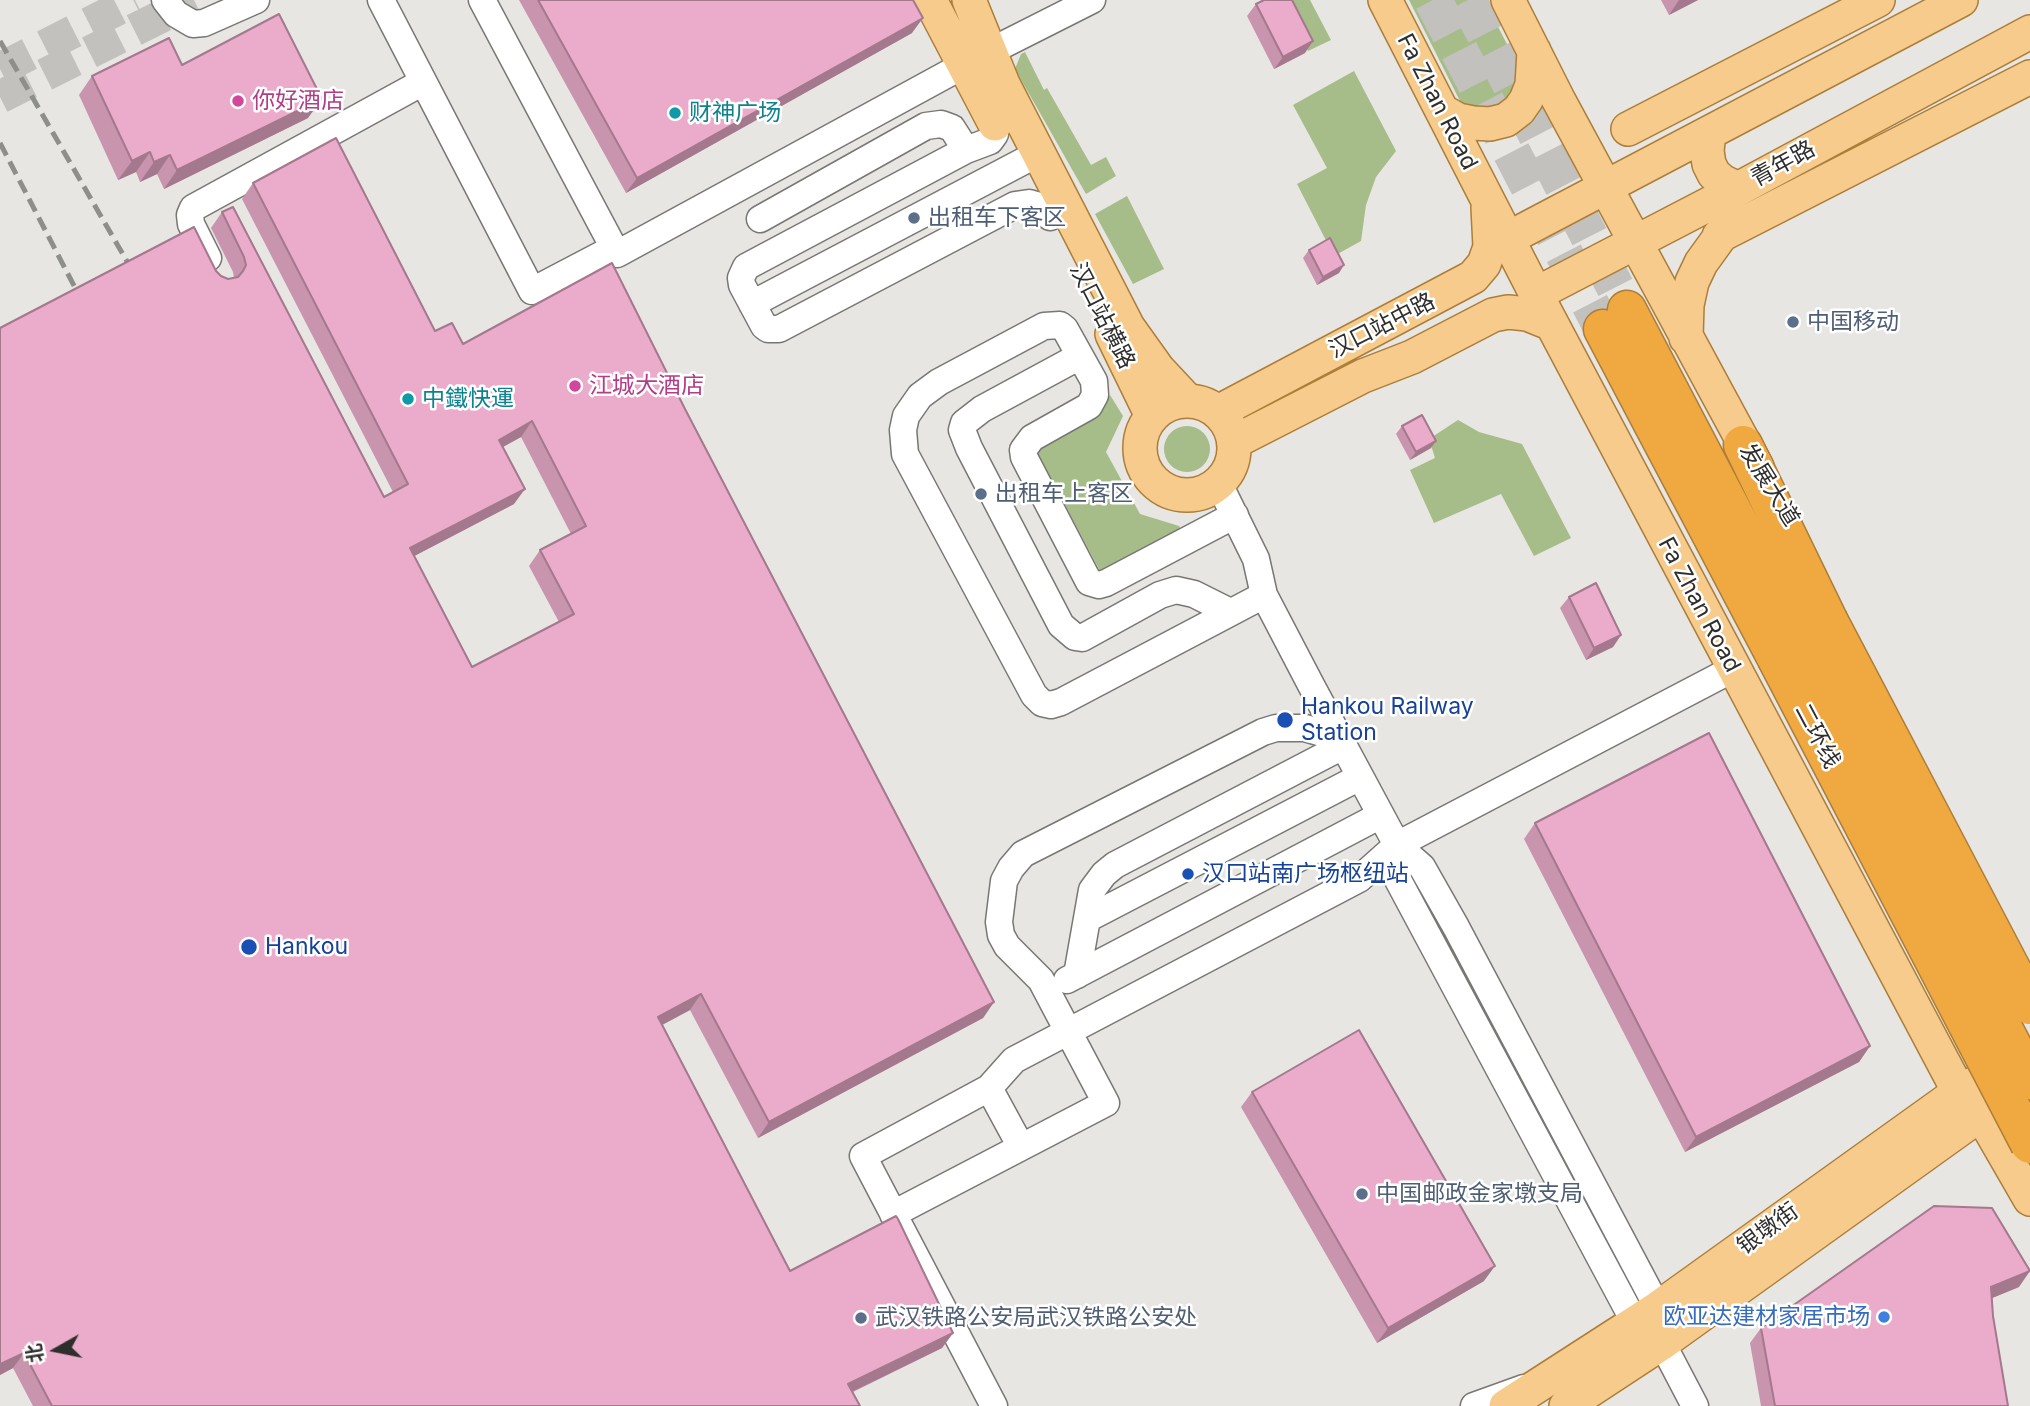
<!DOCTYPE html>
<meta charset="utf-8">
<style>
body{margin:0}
#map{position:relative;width:2030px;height:1406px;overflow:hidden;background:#e7e6e2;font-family:Inter,"Noto Sans SC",sans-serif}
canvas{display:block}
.north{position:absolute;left:21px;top:1315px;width:70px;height:70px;-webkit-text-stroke:5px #fff;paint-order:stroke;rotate:261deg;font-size:19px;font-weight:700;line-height:28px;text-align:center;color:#2e2e2d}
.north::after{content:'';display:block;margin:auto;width:24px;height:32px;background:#2e2e2d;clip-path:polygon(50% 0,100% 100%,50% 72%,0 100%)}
</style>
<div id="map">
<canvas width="2030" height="1406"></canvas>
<div class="north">北</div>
</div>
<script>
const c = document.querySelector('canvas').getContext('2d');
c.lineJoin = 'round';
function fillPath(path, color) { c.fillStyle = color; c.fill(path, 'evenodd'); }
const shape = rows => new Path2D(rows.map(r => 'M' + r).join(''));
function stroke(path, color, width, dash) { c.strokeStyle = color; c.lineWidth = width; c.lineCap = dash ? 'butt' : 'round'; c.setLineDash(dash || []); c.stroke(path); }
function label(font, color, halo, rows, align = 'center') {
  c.font = font + ' Inter,"Noto Sans SC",sans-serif'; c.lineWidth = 5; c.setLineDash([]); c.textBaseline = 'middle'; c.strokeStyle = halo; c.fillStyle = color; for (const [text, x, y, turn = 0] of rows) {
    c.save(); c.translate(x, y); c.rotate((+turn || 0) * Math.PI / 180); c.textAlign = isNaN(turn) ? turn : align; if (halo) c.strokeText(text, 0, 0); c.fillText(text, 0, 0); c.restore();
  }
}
const green = shape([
 [1281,0,1310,0,1331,40,1308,51],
 [1409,0,1484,0,1519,67,1517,91,1497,112,1473,109,1460,101],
 [1025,52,1044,90,1047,88,1091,165,1106,157,1116,176,1086,194,1015,69,1021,54],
 [1354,71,1396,151,1376,177,1366,205,1361,241,1334,256,1297,184,1327,168,1293,105],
 [1127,196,1164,269,1133,284,1095,214],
 [1110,395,1123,416,1106,452,1140,514,1179,526,1187,541,1160,540,1100,571,1035,448,1099,411],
 [1458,420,1479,432,1522,444,1571,538,1534,556,1501,494,1434,523,1410,470,1435,458,1429,439],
 '1164 449a23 23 0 1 1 46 0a23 23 0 1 1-46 0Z'
]);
const majorTunnel = shape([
 [0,69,135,0],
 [0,97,194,0]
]);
const highwayTunnel = shape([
 [1433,0,1603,329],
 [1468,0,1627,310]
]);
const minor = shape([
 [165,0,176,14,193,24,204,23,256,0],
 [381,0,532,291,614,248],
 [482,0,617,254,964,65],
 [989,52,1092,0],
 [995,124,995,134,990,141,966,150,746,267,741,278,742,285,764,326,768,329,779,329,1015,205,1029,203,1036,205,1050,217],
 [760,219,926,126,941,124,952,128,966,150],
 [208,258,191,224,190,215,193,208,423,82],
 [752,304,1039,153],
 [1080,356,982,409,964,423,962,430,969,448,1061,625,1075,637,1082,638,1160,595,1176,590,1194,594,1230,612],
 [1219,484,1256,559,1264,595,1311,685,1397,845,1422,867,1456,927,1658,1308,1662,1343,1695,1406],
 [1235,515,1106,583,1099,585,1089,582,1024,457,1023,450,1032,438,1089,406,1095,395,1094,381,1065,329,1060,325,1044,326,939,382,920,396,906,416,903,430,905,454,1034,695,1042,703,1051,705,1061,702,1264,595],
 [1397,845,1398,880,1635,1323,1649,1333],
 [1087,919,1360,777],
 [1077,975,1092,890,1104,874,1115,865,1343,746],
 [1067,980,1381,815],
 [989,1088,1021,1147],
 [893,1214,1106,1103,1041,980,1007,946,1001,935,999,922,1004,881,1011,868,1023,854,1263,732,1276,728,1305,728,1339,738],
 [994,1406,863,1156,989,1088,1014,1060,1359,879,1397,845,1733,669],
 [1474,1406,1524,1388]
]);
const major = shape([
 [930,0,995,124],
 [969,0,1003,84,1128,327,1158,369,1187,400],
 [1385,0,1536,294,1959,1092,1981,1114,2030,1199],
 [1508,0,1558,99,1757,467],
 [1442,111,1458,120,1473,123,1490,124,1506,120,1519,110,1526,100,1532,85,1534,51],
 [1628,129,1878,0],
 [1709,133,1707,151,1709,164,1714,174,1722,181,1738,189],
 [1719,236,2030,77],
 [1507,239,1961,0],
 [1536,294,1738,189,2030,32],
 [1112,334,1152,416],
 [1686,338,1687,305,1692,282,1701,263,1732,220],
 '1140 448a47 47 0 1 1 94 0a47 47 0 1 1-94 0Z',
 [1218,412,1473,277,1484,264,1490,247,1488,207],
 [1234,442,1363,376,1412,357,1493,315,1508,312,1527,314,1552,324],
 [1506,1406,1658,1308,1959,1092,1979,1081],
 [1566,1406,1662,1343,1981,1114,1997,1099]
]);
const highway = shape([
 [1627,310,1802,644],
 [1603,329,1776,657],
 [1743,445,1828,620]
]);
const rail = shape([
 [0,41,136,277],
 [0,143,84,305]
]);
const highwayBridge = shape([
 [1828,620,2030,1005],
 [1802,644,2030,1080],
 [1776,657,2030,1144]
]);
const wall = shape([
 [519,0,913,0,912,33,626,193],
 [1661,0,1698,0,1669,15],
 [1256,4,1305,53,1274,69,1247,16],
 [182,65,308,118,164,189,157,174,140,182,136,172,118,180,79,95,92,76],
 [253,183,435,331,463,344,685,409,994,1002,983,1018,758,1138,690,1010,662,1025,790,1271,953,1333,942,1348,853,1392,860,1406,33,1406,13,1368,0,1375,0,328,216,271,221,276,228,279,234,278,233,272,211,228,222,212,384,497,393,492,242,199],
 [521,437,571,534,540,550,529,566,559,622,472,667,414,556,514,504,503,447],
 [1309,250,1339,273,1317,285,1303,258],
 [1402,426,1431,448,1410,460,1396,434],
 [1569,597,1621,635,1613,647,1586,660,1560,608],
 [1535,823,1870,1046,1859,1062,1685,1152,1524,839],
 [1252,1092,1484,1281,1377,1343,1241,1107],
 [2019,1287,1992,1298,1993,1316,2008,1406,1761,1406,1750,1343,1761,1328]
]);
const shadedWall = shape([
 [1679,0,1698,0,1669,15],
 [923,18,912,33,626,193,637,178],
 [1313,41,1305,53,1274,69,1283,57],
 [322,99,308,118,164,189,177,170],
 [150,152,136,172,118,180,132,161],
 [170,155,157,174,140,182,154,162],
 [1344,265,1339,273,1317,285,1323,277],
 [532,421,521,437,488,455,499,440],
 [1436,441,1431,448,1410,460,1416,452],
 [525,489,514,504,399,564,410,548],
 [1621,635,1613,647,1586,660,1594,648],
 [701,994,690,1010,647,1033,658,1017],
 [994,1002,983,1018,758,1138,769,1122],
 [1870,1046,1859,1062,1685,1152,1696,1137],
 [1495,1266,1484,1281,1377,1343,1388,1328],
 [2030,1271,2019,1287,1980,1303,1991,1287],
 [953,1333,942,1348,837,1399,848,1384],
 [24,1353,13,1368,0,1375,0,1365]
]);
const building = shape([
 [538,0,913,0,923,18,637,178,538,0],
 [1264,0,1292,0,1313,41,1283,57,1256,4,1264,0],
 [279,14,322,99,177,170,170,155,154,162,150,152,132,161,92,76,169,38,182,65,279,14],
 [336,138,435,331,452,323,463,344,612,263,685,409,994,1002,769,1122,701,994,658,1017,790,1271,896,1216,898,1219,953,1333,848,1384,860,1406,52,1406,24,1353,0,1364,0,328,194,227,216,271,221,276,228,279,238,277,243,271,246,265,244,257,222,212,233,207,384,497,408,484,253,183,336,138],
 [532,421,586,526,540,550,574,614,472,667,410,548,525,489,499,440,532,421],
 [1330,238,1344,265,1323,277,1309,250,1330,238],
 [1422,415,1436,441,1416,452,1402,426,1422,415],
 [1596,583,1621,635,1594,648,1569,597,1596,583],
 [1709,733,1870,1046,1696,1137,1535,823,1709,733],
 [1359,1030,1495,1266,1388,1328,1252,1092,1359,1030],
 [1934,1206,1992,1208,2030,1271,1991,1287,1993,1316,2008,1406,1775,1406,1761,1328,1934,1206]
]);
const markers = [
 [238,101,7,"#d1479c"],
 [675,113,7,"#0f9aa8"],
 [914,218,7,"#5c6f8a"],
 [1793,322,7,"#5c6f8a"],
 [575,386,7,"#d1479c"],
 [408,399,7,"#0f9aa8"],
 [981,494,7,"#5c6f8a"],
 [1285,720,9,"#1a4fb4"],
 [1188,874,7,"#1a4fb4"],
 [249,947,9,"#1a4fb4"],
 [1362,1194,7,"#5c6f8a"],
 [1884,1317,7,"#3f7fe0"],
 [861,1318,7,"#5c6f8a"]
];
const hotelNames = [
 ["你好酒店",252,101],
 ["江城大酒店",589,386]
];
const streetNames = [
 ["Fa Zhan Road",1437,102,63],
 ["青年路",1783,164,-29],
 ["汉口站横路",1102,316,63],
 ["汉口站中路",1382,326,-27],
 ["发展大道",1769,485,58],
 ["Fa Zhan Road",1699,605,62],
 ["二环线",1817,736,62],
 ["银墩街",1768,1229,-36]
];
const cultureNames = [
 ["财神广场",689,113],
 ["中鐵快運",422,399]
];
const serviceNames = [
 ["出租车下客区",928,218],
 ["中国移动",1807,322],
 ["出租车上客区",995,494],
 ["中国邮政金家墩支局",1376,1194],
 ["武汉铁路公安局武汉铁路公安处",875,1318]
];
const transitNames = [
 ["Hankou Railway",1301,707],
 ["Station",1301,733],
 ["汉口站南广场枢纽站",1202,874],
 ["Hankou",265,947]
];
const shopNames = [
 ["欧亚达建材家居市场",1870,1317]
];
fillPath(green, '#a6bc89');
stroke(majorTunnel, '#c2c1be', 33, [33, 17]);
stroke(highwayTunnel, '#c2c1be', 38, [38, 19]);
stroke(minor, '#787774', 29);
stroke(major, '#ac7e39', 36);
stroke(highway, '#ac7e39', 41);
stroke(minor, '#fff', 26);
stroke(major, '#f6cb8c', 33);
stroke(highway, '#f0a940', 38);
stroke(rail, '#8e8e8b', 5, [14, 7]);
stroke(highwayBridge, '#ac7e39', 41, []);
stroke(highwayBridge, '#f0a940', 38);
fillPath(wall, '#c994ae');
fillPath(shadedWall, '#a4788d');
fillPath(building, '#eaacca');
stroke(building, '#a4788d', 2);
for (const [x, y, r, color] of markers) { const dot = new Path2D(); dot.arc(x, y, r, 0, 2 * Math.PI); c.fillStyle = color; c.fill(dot); stroke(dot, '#fff', 2.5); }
label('23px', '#b23c85', '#fff', hotelNames, 'left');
label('23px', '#2e2e2d', '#fff', streetNames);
label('23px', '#0d838f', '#fff', cultureNames, 'left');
label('23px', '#4e5e75', '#fff', serviceNames, 'left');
label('23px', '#164399', '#fff', transitNames, 'left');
label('23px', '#366cbe', '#fff', shopNames, 'right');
</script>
